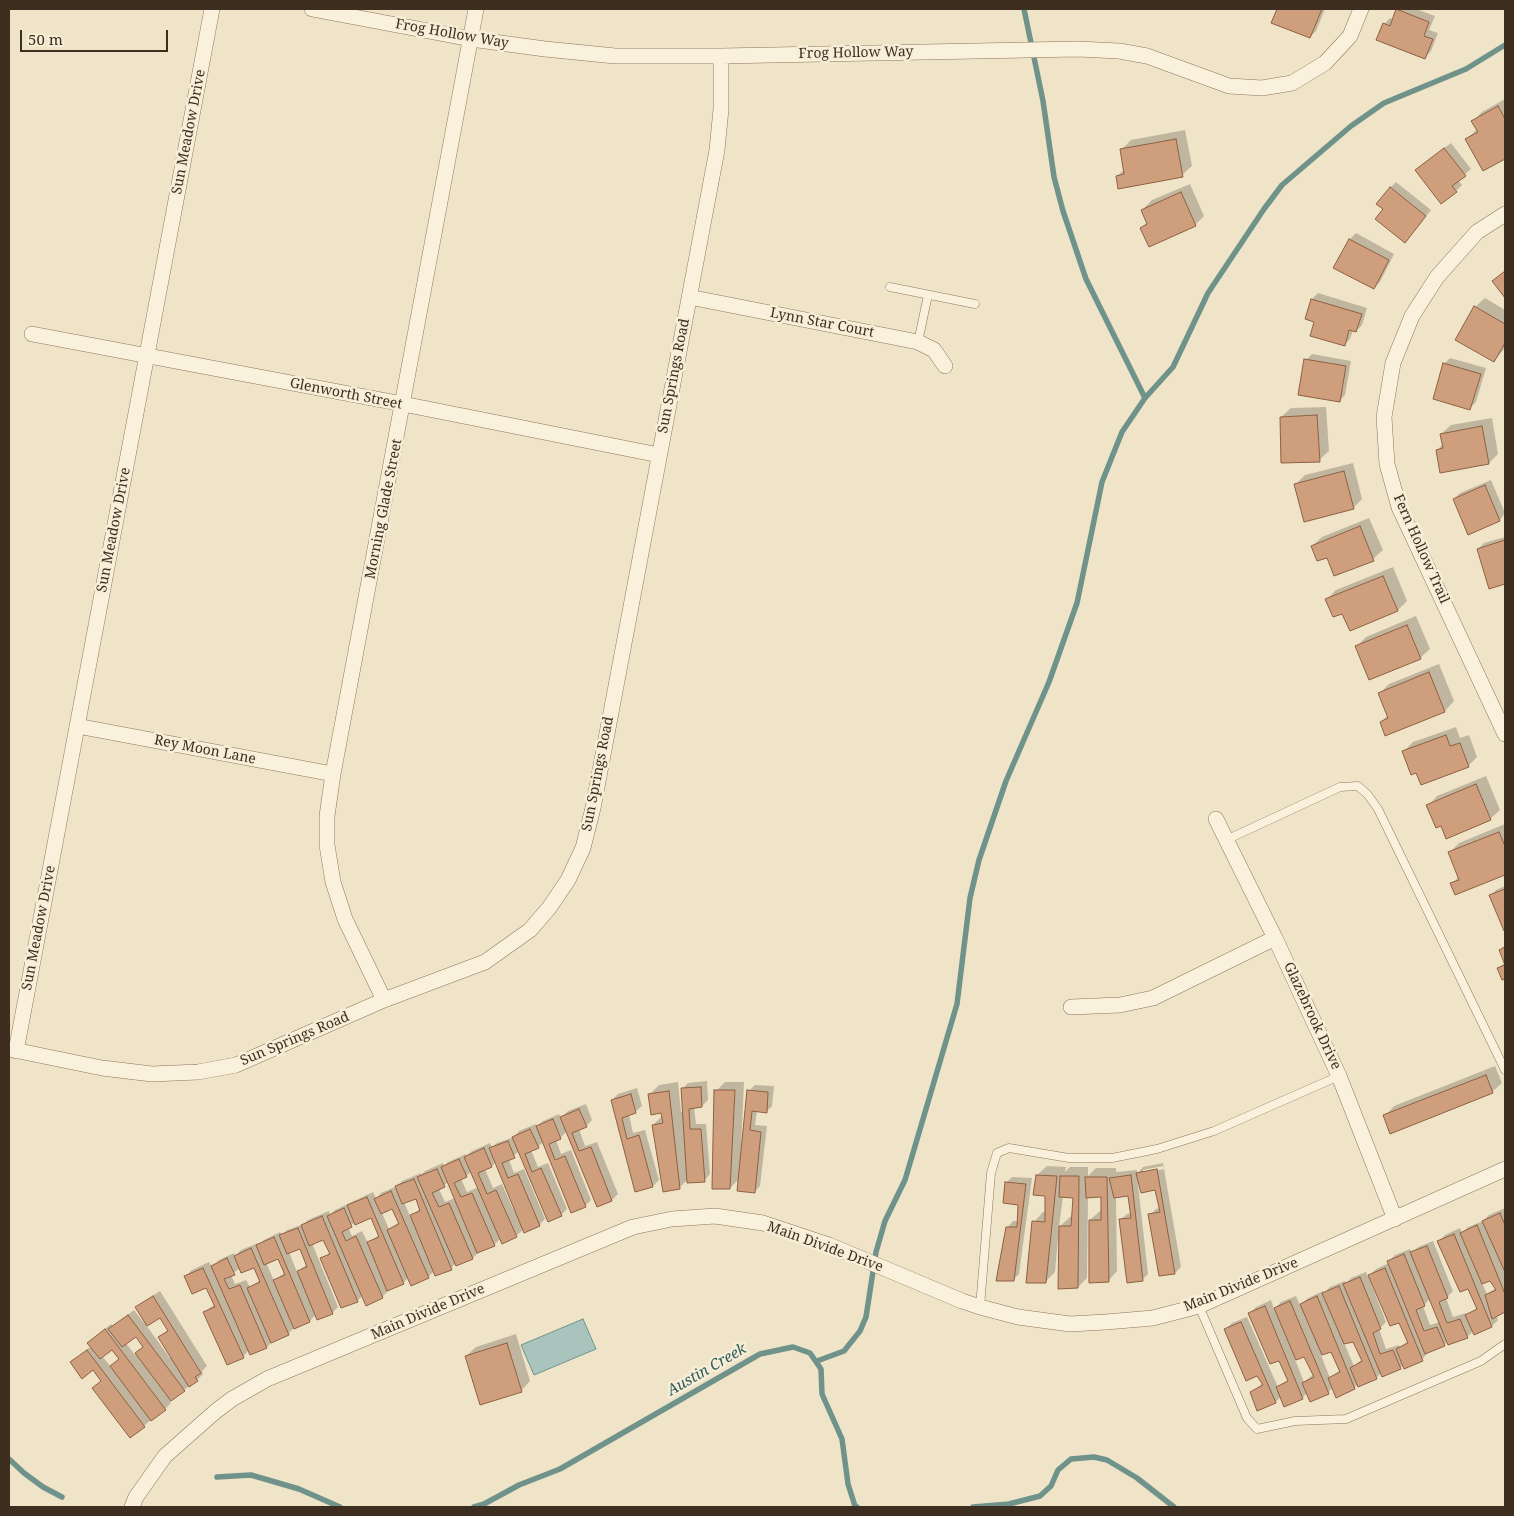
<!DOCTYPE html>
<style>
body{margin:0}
#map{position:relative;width:1514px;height:1516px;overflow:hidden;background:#f0e4c8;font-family:"Noto Serif",serif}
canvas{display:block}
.frame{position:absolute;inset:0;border:10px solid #3d2e20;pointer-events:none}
.scale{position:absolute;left:20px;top:30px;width:148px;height:22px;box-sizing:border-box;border:2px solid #3d2e20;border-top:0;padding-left:6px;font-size:15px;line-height:18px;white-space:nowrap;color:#3d2e20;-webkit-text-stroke:4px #f7eed8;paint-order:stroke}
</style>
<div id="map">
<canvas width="1514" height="1516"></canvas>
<div class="frame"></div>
<div class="scale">50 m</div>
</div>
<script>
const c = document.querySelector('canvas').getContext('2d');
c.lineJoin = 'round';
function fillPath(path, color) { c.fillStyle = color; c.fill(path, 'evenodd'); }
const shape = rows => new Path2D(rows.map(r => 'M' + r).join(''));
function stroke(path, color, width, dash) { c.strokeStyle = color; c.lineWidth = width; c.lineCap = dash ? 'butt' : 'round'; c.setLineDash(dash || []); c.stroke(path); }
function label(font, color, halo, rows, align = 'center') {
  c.font = font + ' "Noto Serif",serif'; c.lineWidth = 5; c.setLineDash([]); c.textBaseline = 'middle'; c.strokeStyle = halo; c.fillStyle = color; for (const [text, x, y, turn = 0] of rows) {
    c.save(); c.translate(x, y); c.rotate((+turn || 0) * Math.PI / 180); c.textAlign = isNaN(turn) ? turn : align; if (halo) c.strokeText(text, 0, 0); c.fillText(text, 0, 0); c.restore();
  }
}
const water = shape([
 [583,1319,596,1349,534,1375,521,1345,583,1319]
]);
const shadow = shape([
 [1278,9,1325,9,1316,31,1310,37,1273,22],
 [1398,9,1416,9,1435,16,1429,30,1438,33,1431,51,1425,58,1384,24,1390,18,1393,19],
 [1505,99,1505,158,1484,170,1467,139,1477,129,1473,121,1482,112],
 [1185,130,1192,166,1182,175,1117,176,1125,169,1121,150,1131,140],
 [1451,143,1471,169,1458,180,1462,185,1456,191,1423,164],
 [1396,182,1431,210,1411,235,1385,209,1390,188],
 [1190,184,1204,216,1195,225,1141,228,1148,222,1142,210,1152,200],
 [1356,233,1394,254,1380,282,1374,288,1350,239],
 [1318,293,1367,308,1362,325,1356,331,1353,330,1350,339,1344,345,1316,321,1306,318,1312,299],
 [1485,298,1505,310,1505,348,1494,361,1475,307],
 [1312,354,1351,361,1345,395,1339,401,1306,360],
 [1450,358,1486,368,1476,402,1470,408,1444,364],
 [1326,407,1329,451,1319,460,1281,417,1291,408],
 [1492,418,1498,454,1489,463,1437,450,1443,444,1441,434,1451,425],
 [1353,463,1362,499,1353,508,1296,484,1305,475],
 [1491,480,1505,513,1500,520,1454,499,1460,493],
 [1369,518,1383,550,1373,559,1328,556,1312,546,1322,537],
 [1505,537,1505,582,1490,587,1478,549,1484,543],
 [1393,567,1407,601,1398,610,1327,599,1336,590],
 [1416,616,1430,649,1420,658,1356,647,1366,637],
 [1439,664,1454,701,1445,711,1386,734,1381,722,1388,715,1380,693,1389,684],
 [1456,727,1460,738,1469,735,1477,757,1468,766,1417,772,1403,752,1413,742],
 [1486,776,1500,810,1490,819,1442,824,1428,806,1437,796],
 [1505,824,1505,874,1456,893,1452,884,1459,876,1449,853,1459,843],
 [1505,886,1505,929,1504,929,1490,896,1496,890],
 [1505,945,1505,978,1502,979,1498,969,1505,962,1500,950],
 [1495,1066,1502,1083,1492,1092,1385,1116,1394,1106],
 [707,1081,708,1100,702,1106,694,1107,696,1124,706,1124,710,1174,704,1181,688,1179,679,1188,653,1125,663,1115,649,1095,659,1085,678,1082,681,1112,683,1111,682,1089,688,1083],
 [725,1082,744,1082,741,1148,743,1148,749,1091,755,1085,774,1086,772,1106,766,1112,757,1111,755,1125,767,1126,760,1186,754,1192,740,1178,730,1188,716,1091],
 [637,1088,642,1106,635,1112,629,1115,633,1133,645,1130,659,1180,653,1186,636,1190,612,1100,618,1094],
 [586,1104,592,1120,586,1126,579,1129,585,1146,597,1142,618,1194,612,1200,597,1206,567,1131,560,1138,556,1140,561,1154,571,1150,591,1200,585,1206,572,1211,543,1142,538,1147,531,1150,538,1167,548,1163,567,1209,561,1215,549,1220,519,1151,509,1160,514,1173,524,1169,545,1219,539,1225,524,1229,516,1236,501,1238,494,1245,479,1252,473,1258,456,1263,451,1268,434,1271,428,1277,409,1277,403,1283,388,1290,388,1291,382,1297,363,1295,357,1301,322,1259,330,1252,324,1238,312,1243,338,1307,332,1313,316,1314,310,1321,294,1328,288,1334,273,1341,267,1347,251,1354,249,1350,243,1357,204,1312,215,1304,207,1286,186,1276,192,1270,209,1262,212,1267,219,1260,234,1253,235,1256,241,1250,258,1243,258,1245,264,1240,280,1232,282,1235,287,1230,304,1224,308,1220,329,1211,330,1215,335,1210,373,1192,376,1198,381,1193,397,1186,402,1181,421,1173,421,1175,425,1171,443,1163,444,1166,448,1162,466,1154,466,1156,472,1151,490,1143,492,1147,497,1143,514,1137,519,1131,536,1124,537,1126,543,1121,559,1114,561,1118,568,1111],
 [496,1162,516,1209,513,1209,502,1184,493,1188,485,1169,492,1166],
 [472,1171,479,1187,467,1192,461,1179,466,1176],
 [448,1182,455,1198,445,1202,439,1189],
 [416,1198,421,1208,410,1216,404,1202],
 [393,1208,399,1222,389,1229,382,1213],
 [371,1216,379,1235,368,1243,362,1231,352,1236,348,1227,356,1222],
 [300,1248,307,1264,297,1272,289,1252],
 [278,1257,285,1272,274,1281,266,1262],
 [254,1266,260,1280,250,1287,246,1280,235,1284,231,1275,240,1268],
 [1163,1163,1181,1267,1175,1273,1150,1215,1156,1209,1160,1208,1156,1189,1140,1184,1138,1184,1148,1274,1142,1280,1120,1220,1127,1214,1132,1213,1129,1195,1116,1197,1117,1271,1108,1281,1090,1220,1100,1211,1102,1211,1102,1196,1088,1197,1087,1278,1078,1287,1060,1239,1058,1239,1055,1272,1045,1282,1034,1222,1043,1212,1046,1212,1046,1194,1037,1175,1047,1166,1066,1167,1065,1172,1070,1167,1088,1167,1088,1176,1096,1168,1116,1168,1116,1172,1137,1170,1137,1174,1143,1167],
 [1163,1166,1164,1169,1143,1173,1143,1170],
 [1063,1196,1074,1197,1073,1217,1070,1217,1059,1227],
 [1012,1177,1032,1178,1019,1274,1013,1280,1007,1228,1013,1221,1018,1221,1019,1204,1006,1183],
 [1505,1208,1505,1311,1496,1315,1498,1320,1492,1326,1474,1333,1473,1331,1467,1337,1448,1341,1444,1345,1428,1351,1428,1353,1422,1359,1404,1364,1400,1368,1381,1373,1376,1378,1358,1384,1354,1388,1333,1387,1328,1393,1307,1393,1302,1398,1281,1396,1276,1402,1258,1409,1252,1392,1263,1383,1226,1329,1232,1323,1247,1317,1278,1387,1289,1379,1279,1360,1250,1313,1256,1307,1271,1300,1274,1309,1281,1302,1296,1296,1300,1305,1308,1298,1323,1291,1324,1293,1330,1287,1345,1281,1346,1283,1351,1278,1366,1272,1368,1277,1376,1269,1389,1263,1389,1261,1395,1255,1410,1249,1412,1253,1418,1247,1433,1241,1453,1291,1446,1298,1453,1317,1466,1313,1467,1316,1478,1307,1469,1288,1439,1241,1445,1235,1460,1228,1462,1233,1468,1227,1483,1221,1489,1215],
 [1369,1278,1371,1278,1399,1322,1408,1341,1400,1347,1399,1345,1386,1349,1379,1329,1386,1322],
 [1491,1279,1496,1288,1487,1294,1482,1283],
 [1430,1299,1440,1322,1430,1325,1423,1306],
 [1353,1340,1363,1359,1354,1366,1344,1343],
 [1331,1350,1340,1370,1330,1378,1321,1355],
 [1305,1355,1314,1374,1304,1382,1295,1359],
 [160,1291,207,1366,202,1371,203,1374,197,1380,170,1401,171,1403,165,1409,131,1436,94,1388,102,1380,93,1368,72,1363,91,1346,89,1343,95,1337,111,1324,113,1326,134,1310,144,1323,146,1322,137,1308,143,1302],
 [160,1316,169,1329,160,1337,172,1357,170,1358,146,1325],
 [136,1335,144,1346,135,1355,126,1343],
 [112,1348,120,1358,111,1367,102,1356],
 [516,1334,530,1381,521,1391,466,1356,476,1347]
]);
const stream = shape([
 [1024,9,1043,101,1054,177,1063,211,1086,279,1145,398],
 [817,1361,844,1351,860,1331,866,1317,876,1252,885,1221,905,1180,957,1004,970,898,979,860,1006,781,1049,682,1077,603,1102,482,1122,432,1145,398,1173,367,1208,293,1264,209,1282,185,1351,126,1384,103,1466,69,1505,45],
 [9,1459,24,1473,43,1487,62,1497],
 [217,1477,251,1475,299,1489,340,1507],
 [474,1507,484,1504,519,1485,560,1469,760,1354,793,1347,810,1353,821,1369,822,1394,842,1439,848,1484,855,1506,857,1507],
 [973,1507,1009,1504,1040,1496,1051,1486,1058,1470,1071,1459,1094,1457,1107,1460,1137,1478,1174,1507]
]);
const building = shape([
 [1277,9,1322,9,1310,38,1271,23,1277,9],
 [1396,9,1429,22,1424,36,1433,39,1425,59,1376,40,1383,23,1390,26,1396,9],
 [1498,106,1505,119,1505,159,1483,171,1465,139,1478,132,1471,121,1498,106],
 [1176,139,1183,177,1118,189,1116,176,1124,174,1120,149,1176,139],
 [1444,148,1466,176,1452,186,1457,192,1441,204,1415,170,1444,148],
 [1390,187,1426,216,1405,243,1375,219,1383,209,1376,204,1390,187],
 [1181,192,1196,226,1149,247,1140,228,1147,224,1141,210,1181,192],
 [1349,239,1389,260,1374,289,1333,268,1349,239],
 [1505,271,1505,298,1492,281,1505,271],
 [1311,299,1362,314,1356,332,1349,330,1345,346,1310,336,1314,322,1305,319,1311,299],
 [1474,306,1505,324,1505,343,1494,362,1455,340,1474,306],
 [1304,359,1346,366,1340,402,1298,395,1304,359],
 [1443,363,1481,374,1470,410,1433,399,1443,363],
 [1317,415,1320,462,1281,463,1280,417,1317,415],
 [1482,426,1489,464,1440,473,1436,450,1443,448,1440,434,1482,426],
 [1344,471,1354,509,1304,522,1294,484,1344,471],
 [1485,485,1500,521,1468,535,1453,499,1485,485],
 [1360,526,1374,561,1334,576,1327,558,1317,561,1311,546,1360,526],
 [1505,540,1505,584,1489,589,1477,549,1505,540],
 [1383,576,1398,611,1350,631,1342,614,1333,617,1325,599,1383,576],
 [1407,625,1421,659,1369,680,1355,646,1407,625],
 [1429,672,1445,712,1385,736,1380,722,1388,718,1378,693,1429,672],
 [1446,735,1450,746,1460,743,1469,767,1421,785,1416,773,1411,775,1402,751,1446,735],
 [1476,784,1491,820,1446,839,1441,826,1436,828,1426,805,1476,784],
 [1499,832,1505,846,1505,875,1455,895,1450,883,1459,880,1448,852,1499,832],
 [1505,889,1505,930,1504,931,1489,895,1505,889],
 [1505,947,1505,979,1502,980,1497,968,1505,965,1499,950,1505,947],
 [1486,1075,1493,1093,1390,1134,1383,1115,1486,1075],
 [701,1087,702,1107,689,1109,690,1129,701,1129,705,1182,687,1183,681,1088,701,1087],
 [714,1090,735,1090,730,1189,712,1189,714,1090],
 [747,1090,768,1092,767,1113,752,1111,750,1130,761,1132,755,1193,737,1191,747,1090],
 [669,1091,680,1189,663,1192,652,1125,663,1123,661,1113,651,1115,648,1094,669,1091],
 [631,1094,636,1113,622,1118,627,1139,639,1135,653,1187,635,1192,611,1100,631,1094],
 [579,1109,587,1127,572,1133,579,1151,591,1147,612,1201,597,1207,560,1117,579,1109],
 [553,1119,561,1139,549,1144,555,1160,565,1156,586,1207,571,1213,536,1126,553,1119],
 [530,1129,539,1148,525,1154,532,1172,541,1168,562,1216,548,1222,512,1137,530,1129],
 [508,1141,515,1158,502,1163,508,1178,518,1174,540,1226,524,1233,489,1148,508,1141],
 [484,1148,492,1167,478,1173,487,1194,496,1190,517,1237,502,1244,464,1157,484,1148],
 [459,1159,467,1177,454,1183,461,1197,472,1193,495,1246,477,1253,441,1167,459,1159],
 [437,1169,445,1187,432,1193,439,1207,449,1203,473,1259,456,1266,417,1177,437,1169],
 [1157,1169,1175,1274,1159,1276,1148,1214,1160,1212,1155,1190,1141,1193,1136,1173,1157,1169],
 [1036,1175,1057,1176,1046,1283,1026,1283,1032,1221,1045,1222,1045,1196,1033,1195,1036,1175],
 [1131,1175,1143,1281,1127,1283,1119,1219,1131,1218,1128,1196,1114,1198,1109,1178,1131,1175],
 [1060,1176,1079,1176,1078,1288,1058,1289,1059,1226,1071,1226,1073,1198,1059,1197,1060,1176],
 [1085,1177,1107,1177,1109,1282,1089,1283,1089,1220,1101,1220,1101,1197,1086,1198,1085,1177],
 [414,1179,452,1270,435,1276,410,1215,420,1211,416,1199,402,1204,395,1186,414,1179],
 [1005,1182,1026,1184,1014,1281,996,1281,1006,1227,1017,1227,1018,1205,1003,1203,1005,1182],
 [391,1191,429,1278,411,1286,387,1230,399,1224,392,1209,381,1214,374,1199,391,1191],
 [367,1197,404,1284,387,1291,367,1242,379,1237,371,1218,355,1225,347,1205,367,1197],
 [344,1208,352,1227,342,1232,346,1241,356,1236,383,1298,366,1306,327,1216,344,1208],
 [1500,1213,1505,1225,1505,1272,1482,1221,1500,1213],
 [322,1216,358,1302,341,1308,320,1258,330,1254,323,1240,309,1246,301,1225,322,1216],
 [1477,1225,1505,1294,1505,1312,1492,1319,1485,1295,1496,1290,1490,1281,1482,1284,1460,1233,1477,1225],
 [298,1228,333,1314,317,1320,297,1271,307,1267,300,1249,287,1254,279,1235,298,1228],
 [1454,1234,1492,1327,1474,1335,1465,1315,1477,1309,1468,1289,1460,1292,1437,1241,1454,1234],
 [274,1237,310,1322,294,1329,273,1280,285,1275,278,1259,264,1265,256,1245,274,1237],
 [1427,1246,1448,1298,1439,1302,1447,1323,1460,1319,1468,1338,1448,1345,1410,1252,1427,1246],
 [251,1248,289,1335,271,1343,247,1288,260,1282,254,1268,241,1273,234,1256,251,1248],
 [1404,1254,1425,1306,1416,1310,1424,1331,1437,1327,1445,1346,1425,1354,1387,1261,1404,1254],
 [227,1258,235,1275,224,1279,229,1289,240,1285,267,1348,250,1355,211,1266,227,1258],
 [203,1268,244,1358,227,1365,203,1312,215,1307,206,1288,192,1294,184,1276,203,1268],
 [1385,1268,1423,1361,1404,1369,1396,1349,1408,1343,1399,1323,1390,1326,1368,1275,1385,1268],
 [1360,1277,1381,1329,1373,1333,1380,1354,1393,1350,1401,1369,1382,1377,1343,1284,1360,1277],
 [1339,1286,1377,1379,1358,1387,1350,1368,1362,1361,1353,1342,1344,1344,1322,1293,1339,1286],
 [153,1296,201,1373,195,1377,198,1381,189,1387,158,1337,168,1331,160,1318,147,1326,135,1307,153,1296],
 [1317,1296,1355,1389,1336,1398,1328,1378,1340,1372,1331,1352,1322,1355,1300,1304,1317,1296],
 [1290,1301,1329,1394,1310,1402,1302,1383,1314,1377,1304,1357,1296,1360,1274,1308,1290,1301],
 [1265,1306,1303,1399,1284,1407,1276,1387,1288,1381,1279,1361,1270,1364,1248,1313,1265,1306],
 [128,1315,185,1391,171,1401,135,1353,143,1347,136,1337,122,1347,108,1329,128,1315],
 [1241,1322,1276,1403,1257,1411,1250,1392,1263,1385,1257,1376,1246,1381,1224,1329,1241,1322],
 [105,1329,166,1410,151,1421,110,1366,119,1359,112,1350,100,1359,87,1343,105,1329],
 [507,1343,522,1392,480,1405,465,1356,507,1343],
 [87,1350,145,1427,130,1438,92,1388,101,1381,93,1370,82,1379,70,1362,87,1350]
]);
const lane = shape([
 [890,287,975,304],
 [918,342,928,295],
 [1226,840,1340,787,1358,786,1368,795,1378,809,1505,1070],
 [1199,1306,1247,1418,1257,1429,1295,1421,1346,1419,1481,1361,1505,1344],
 [980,1307,991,1173,997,1153,1009,1148,1069,1158,1112,1158,1157,1149,1214,1131,1339,1076]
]);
const street = shape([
 [312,9,471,39,545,49,615,56,721,56,1078,49,1119,51,1147,56,1229,86,1262,88,1292,83,1325,63,1350,36,1361,9],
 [1505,214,1477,232,1437,277,1412,316,1393,363,1384,417,1387,464,1399,507,1505,734],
 [689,297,918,342,934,350,945,366],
 [32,334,403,404,659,455],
 [77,726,333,774],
 [1216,819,1275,938,1339,1076,1395,1219],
 [384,1000,345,919,333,882,327,845,327,816,333,774,476,9],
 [1071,1007,1120,1005,1153,998,1275,938],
 [9,1049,102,1068,152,1074,198,1072,236,1065,384,1000,485,962,530,930,549,908,568,880,583,848,593,808,717,150,721,109,721,56],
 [16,1051,212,9],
 [132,1507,136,1497,165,1456,216,1411,232,1399,267,1379,633,1227,672,1219,715,1216,763,1223,829,1245,962,1301,980,1307,1018,1317,1070,1324,1106,1322,1153,1318,1199,1306,1505,1169]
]);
const streetNames = [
 ["Frog Hollow Way",452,34,10],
 ["Frog Hollow Way",856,53,-1],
 ["Sun Meadow Drive",189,132,-79],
 ["Lynn Star Court",822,323,11],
 ["Sun Springs Road",674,376,-79],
 ["Glenworth Street",346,394,11],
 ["Morning Glade Street",384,509,-79],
 ["Sun Meadow Drive",114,530,-79],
 ["Fern Hollow Trail",1421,549,66],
 ["Rey Moon Lane",205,750,11],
 ["Sun Springs Road",598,774,-79],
 ["Sun Meadow Drive",39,928,-79],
 ["Glazebrook Drive",1312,1016,65],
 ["Sun Springs Road",295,1039,-23],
 ["Main Divide Drive",825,1247,20],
 ["Main Divide Drive",1241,1285,-22],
 ["Main Divide Drive",428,1312,-23]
];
const waterNames = [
 ["Austin Creek",707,1370,-30]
];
fillPath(water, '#a9c4bc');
stroke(water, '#6f938a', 1);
fillPath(shadow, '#0003');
stroke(stream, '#6f938a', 5.5);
fillPath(building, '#cf9f7d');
stroke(building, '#8d5f41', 1);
stroke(lane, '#8d765c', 9);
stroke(street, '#8d765c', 16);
stroke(lane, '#faf1dc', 8);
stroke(street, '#faf1dc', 15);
label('14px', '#3d2e20', '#f7eed8', streetNames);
label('italic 15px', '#2f5d5a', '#f7eed8', waterNames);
</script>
